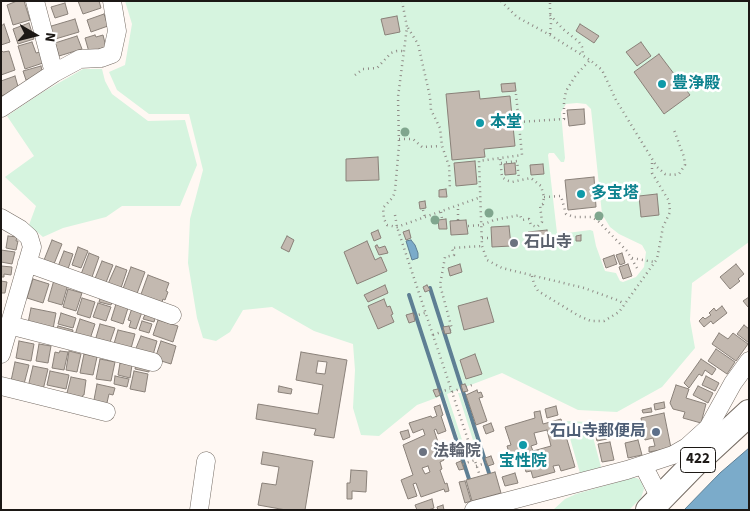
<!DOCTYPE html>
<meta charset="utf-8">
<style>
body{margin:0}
#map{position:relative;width:750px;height:511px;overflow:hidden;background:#fff8f3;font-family:"Source Sans 3",sans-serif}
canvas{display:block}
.frame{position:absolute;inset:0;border:2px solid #1c1815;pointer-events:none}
.north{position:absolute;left:10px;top:10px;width:50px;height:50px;-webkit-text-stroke:4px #fff;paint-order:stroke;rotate:98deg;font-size:14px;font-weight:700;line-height:20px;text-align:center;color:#1c1815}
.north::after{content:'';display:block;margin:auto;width:18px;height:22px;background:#1c1815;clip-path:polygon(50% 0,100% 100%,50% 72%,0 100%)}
</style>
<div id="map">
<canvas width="750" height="511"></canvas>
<div class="frame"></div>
<div class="north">N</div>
</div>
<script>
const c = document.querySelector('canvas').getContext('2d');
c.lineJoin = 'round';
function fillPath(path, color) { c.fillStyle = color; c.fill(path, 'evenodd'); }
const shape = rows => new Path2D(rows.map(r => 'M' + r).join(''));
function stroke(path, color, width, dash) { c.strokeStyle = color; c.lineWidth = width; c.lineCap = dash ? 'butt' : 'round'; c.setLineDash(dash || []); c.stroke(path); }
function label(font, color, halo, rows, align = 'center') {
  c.font = font + ' "Source Sans 3","Noto Sans JP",sans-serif'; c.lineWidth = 5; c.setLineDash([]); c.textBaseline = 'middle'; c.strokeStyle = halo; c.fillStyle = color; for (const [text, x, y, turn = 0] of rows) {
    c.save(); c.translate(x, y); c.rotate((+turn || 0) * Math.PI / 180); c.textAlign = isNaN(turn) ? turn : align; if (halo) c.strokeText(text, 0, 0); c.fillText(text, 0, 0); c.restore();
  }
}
const green = shape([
 [125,1,749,1,749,242,692,283,690,320,695,348,662,387,617,412,578,410,502,373,447,394,468,458,465,459,444,395,417,405,379,436,361,435,353,408,355,370,353,344,314,331,272,307,243,310,230,332,216,341,203,338,197,318,188,263,190,219,203,170,189,114,149,114,117,90,109,72,125,65,132,24],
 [577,103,586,104,591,109,602,214,610,227,619,234,642,245,646,252,644,267,636,277,623,282,620,281,616,273,605,271,596,246,593,231,590,230,560,234,557,233,548,155,549,153,554,153,561,162,564,162,565,158,561,112,566,104],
 [83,69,102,69,105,81,112,94,148,121,185,120,197,165,180,206,122,206,106,217,63,228,43,237,29,225,36,206,5,177,34,156,7,116,43,92],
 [458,393,461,393,482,458,479,459],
 [565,421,589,422,601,467,580,473],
 [632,478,637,478,641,481,644,489,641,498,629,510,553,510,565,499,576,494]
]);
const water = shape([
 [411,240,415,245,418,253,418,258,412,260,406,241,411,240],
 [749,448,749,510,684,510,720,473,749,448]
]);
const stream = shape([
 [430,288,489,473],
 [409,295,469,479]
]);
const building = shape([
 [17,1,24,1,30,20,13,25,7,5,17,1],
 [78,1,99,1,101,8,83,14,78,1],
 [65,3,68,14,55,18,51,7,65,3],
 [104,14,108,26,91,32,87,20,104,14],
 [397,16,400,32,385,35,381,19,397,16],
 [75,19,79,32,52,40,48,27,75,19],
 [29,23,34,39,18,44,13,29,29,23],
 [4,24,10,42,1,45,1,26,4,24],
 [580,24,599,36,594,43,576,31,580,24],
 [95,35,96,37,103,35,106,47,89,52,85,38,95,35],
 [77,36,82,49,59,56,55,43,77,36],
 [32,42,36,53,40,52,43,63,25,69,18,46,32,42],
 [641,42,651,56,637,66,626,52,641,42],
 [1,50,3,52,9,51,15,70,1,75,1,50],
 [659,54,690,95,664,114,634,72,659,54],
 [41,66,43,75,26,80,23,71,41,66],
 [15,76,19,90,1,96,1,81,15,76],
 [515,83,516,91,502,92,501,84,515,83],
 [479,91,480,99,510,96,515,146,484,149,485,157,452,160,446,94,479,91],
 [584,109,585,124,569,126,567,110,584,109],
 [378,157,379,180,346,181,346,159,378,157],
 [475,161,477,184,456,186,454,163,475,161],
 [515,163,516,174,505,175,504,164,515,163],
 [543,164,544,174,531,175,530,165,543,164],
 [594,177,596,207,568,210,565,180,594,177],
 [446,189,447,197,439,197,439,190,446,189],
 [657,194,659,215,641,217,639,196,657,194],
 [425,201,426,208,420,209,419,202,425,201],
 [446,219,447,229,439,229,438,220,446,219],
 [466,220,468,234,451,235,450,221,466,220],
 [509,226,511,246,492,247,491,227,509,226],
 [378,230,381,238,374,241,371,233,378,230],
 [409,230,411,238,406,240,403,232,409,230],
 [547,230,549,246,529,247,528,232,547,230],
 [581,235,581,241,576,241,576,236,581,235],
 [8,236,17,237,16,241,18,241,16,250,6,248,8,236],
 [287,236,294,240,289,252,281,248,287,236],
 [52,240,62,244,54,264,44,260,52,240],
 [367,241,375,260,381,257,387,271,357,284,344,252,367,241],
 [377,245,379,248,385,246,388,253,379,255,375,246,377,245],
 [78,247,88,251,81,268,72,265,78,247],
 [1,250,15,252,12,264,1,262,1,250],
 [64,251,73,254,67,272,57,269,64,251],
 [89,253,99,257,91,280,80,277,89,253],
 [622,253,625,263,620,265,616,255,622,253],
 [614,255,617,264,606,268,603,259,614,255],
 [102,261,113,265,105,285,94,281,102,261],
 [460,264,462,272,450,276,448,268,460,264],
 [628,264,632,276,623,279,619,267,628,264],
 [736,264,744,274,738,279,740,281,730,289,720,277,736,264],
 [1,266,12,267,11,275,4,274,4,277,1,277,1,266],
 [116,266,127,270,120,291,107,286,116,266],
 [131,267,145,272,135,299,121,294,131,267],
 [148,275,169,283,166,291,168,292,165,300,163,299,161,305,140,297,148,275],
 [33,279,49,284,43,303,27,298,33,279],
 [54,280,68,284,62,305,48,301,54,280],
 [1,281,7,282,5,293,1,293,1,281],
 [385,285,388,293,368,302,364,295,385,285],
 [427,285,430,290,425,292,423,287,427,285],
 [68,289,82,293,76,311,63,307,68,289],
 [101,295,113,299,111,305,99,302,101,295],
 [749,297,749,306,748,307,743,301,749,297],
 [82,298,95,302,90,318,77,314,82,298],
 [487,298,494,322,464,330,458,306,487,298],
 [384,299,387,307,390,306,393,314,391,315,394,322,378,329,368,306,384,299],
 [98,303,111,307,106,321,93,317,98,303],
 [116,304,128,308,123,324,111,320,116,304],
 [722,306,727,313,713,324,711,321,704,327,699,321,703,317,705,319,711,315,709,313,714,308,716,311,722,306],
 [31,308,56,313,53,329,28,323,31,308],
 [132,308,142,312,136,329,129,327,131,321,128,320,132,308],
 [146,312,156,315,154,322,143,319,146,312],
 [61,313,76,318,73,328,58,324,61,313],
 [413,313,415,321,409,323,406,315,413,313],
 [80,319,95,324,89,342,74,338,80,319],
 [158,320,178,326,173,342,153,335,158,320],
 [142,321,152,324,149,333,139,330,142,321],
 [100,324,115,328,109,345,95,341,100,324],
 [744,325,749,329,749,343,737,334,744,325],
 [58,326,73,330,71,338,55,333,58,326],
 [449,326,451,333,445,334,443,327,449,326],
 [118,330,135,334,130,352,113,347,118,330],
 [719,333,728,339,733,333,748,344,736,361,712,344,719,333],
 [141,336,157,341,153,355,134,353,141,336],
 [19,341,34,344,31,361,16,358,19,341],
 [161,341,176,346,171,364,155,359,161,341],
 [39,344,51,346,48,363,36,361,39,344],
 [716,349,735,362,727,374,708,361,716,349],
 [60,351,68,352,64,370,52,368,55,352,59,353,60,351],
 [69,351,81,354,77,372,66,370,69,351],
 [301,352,347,360,334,438,314,435,316,429,256,419,258,404,318,414,323,385,296,380,301,352],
 [318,361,327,362,325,374,316,373,318,361],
 [84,354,97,357,93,375,80,373,84,354],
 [475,354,482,374,466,379,460,360,475,354],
 [100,359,115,362,111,381,96,379,100,359],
 [701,359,716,369,712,375,705,370,702,376,699,374,689,388,684,383,701,359],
 [15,362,29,365,24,384,11,381,15,362],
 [120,363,132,365,130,378,118,375,120,363],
 [136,363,150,366,149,372,135,369,136,363],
 [33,366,48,369,43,390,28,387,33,366],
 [50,371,69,375,66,389,47,385,50,371],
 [134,371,148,374,145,392,130,389,134,371],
 [115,376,129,379,127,387,114,384,115,376],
 [706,376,719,383,715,391,702,385,706,376],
 [71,377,86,380,84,395,83,395,81,400,66,397,71,377],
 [97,384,115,388,113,395,109,394,106,407,93,405,97,384],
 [465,384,468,391,463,392,461,385,465,384],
 [676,385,689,389,686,398,706,404,701,423,683,418,685,412,673,409,670,403,676,385],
 [279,386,292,389,291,394,278,392,279,386],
 [698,386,713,393,708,403,693,395,698,386],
 [438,389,440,395,436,397,433,390,438,389],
 [477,390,478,393,481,392,483,397,479,398,487,421,476,425,466,395,477,390],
 [664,402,665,408,655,410,654,404,664,402],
 [440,405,443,415,441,416,446,431,438,434,436,429,434,430,444,460,440,462,442,469,440,470,445,484,447,483,449,491,445,492,444,489,421,497,416,483,413,484,417,496,408,499,401,480,413,475,403,445,425,435,423,429,413,433,409,423,431,416,432,418,437,416,434,407,440,405],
 [428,466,430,472,425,474,422,468,428,466],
 [556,406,558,415,547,418,545,409,556,406],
 [651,408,652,412,643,413,642,410,651,408],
 [540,411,543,424,561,419,575,467,561,471,559,465,553,466,555,472,533,478,531,471,526,472,521,452,510,456,507,446,511,445,505,427,535,418,534,412,540,411],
 [547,430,551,446,533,451,531,446,537,444,534,433,547,430],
 [664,413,671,448,649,452,649,447,655,446,653,438,645,440,641,418,664,413],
 [491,423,494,431,486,434,483,426,491,423],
 [605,427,607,439,597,441,594,429,605,427],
 [408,430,410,437,403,440,400,432,408,430],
 [638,440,642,455,628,458,625,443,638,440],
 [610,442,614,460,602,462,598,444,610,442],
 [263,452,313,461,305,510,286,510,258,505,262,483,276,485,279,467,261,464,263,452],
 [491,456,494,464,488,466,485,458,491,456],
 [461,461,464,469,459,470,456,463,461,461],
 [351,470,367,471,366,492,352,491,352,499,347,499,347,483,350,483,351,470],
 [495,472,501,493,472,501,466,480,495,472],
 [515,473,518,483,505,486,502,477,515,473],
 [465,481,471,501,465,503,459,482,465,481],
 [432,499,434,508,428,510,417,510,415,505,432,499],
 [443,505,444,510,438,510,437,507,443,505]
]);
const path = shape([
 [402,1,407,27,398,97,399,145,395,191,393,197,383,208,384,219,387,225,397,227,481,197],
 [501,1,517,17,550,35,590,60,602,70,616,100,657,167,665,174,673,175,679,174,685,165,684,157,674,130],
 [550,15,563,29,579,42,582,47,583,55],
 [408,28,418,44,430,97,431,110,440,128,442,146,449,166,450,190],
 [550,34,551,23,550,11,550,1],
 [355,75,363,69,377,68,391,53,397,51,404,51],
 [516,94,522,155,479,161,482,246,487,260,502,268,584,288,617,300,625,304],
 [519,122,564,119,564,102,566,91,576,75,590,60],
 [399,139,413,139,422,147,441,146],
 [501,163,517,161,519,179],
 [544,197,561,196,566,214,574,217,592,217,599,222,627,251,637,268],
 [423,210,425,217],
 [441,212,442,219],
 [395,215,397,227,480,476],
 [458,220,458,205],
 [468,226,482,225,494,220,520,215,522,220,529,219,531,225,537,227,542,222,540,205,543,204,544,197,541,186,531,178,512,182,506,180,502,177,500,158],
 [482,238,489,238],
 [632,258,654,262],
 [532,276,534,284,538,291,579,316,591,321,604,321,619,312,657,259,663,227,670,212,669,201,652,173,652,162],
 [414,316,425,313],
 [450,330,452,329,440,285,445,257,454,255,452,248,482,246],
 [433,335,444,331],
 [466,387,472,385],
 [440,392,450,389],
 [452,392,462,388],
 [463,464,475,460],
 [476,466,486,463]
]);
const minor = shape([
 [35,1,54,73],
 [1,108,54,73,80,59,101,58,112,54,117,31,112,1],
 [1,218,20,229,29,237,32,247,1,354],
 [27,263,172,315],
 [9,325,153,362],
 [1,386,106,412],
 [643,465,660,498],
 [199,510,206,461],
 [474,510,627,470,673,455,687,447,708,428,733,383,749,361]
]);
const highway = shape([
 [649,510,696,462,749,413]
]);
const trees = [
 [405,132],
 [489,213],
 [599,216],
 [435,220]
];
const markers = [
 [662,84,5,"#0f9aa8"],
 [480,123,5,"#0f9aa8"],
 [581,194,5,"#0f9aa8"],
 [514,243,5,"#6b7280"],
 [656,432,5,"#5c6f8a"],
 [523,445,5,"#0f9aa8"],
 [423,452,5,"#6b7280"]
];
const shields = [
 [698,460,35]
];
const shieldNames = [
 ["422",698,460]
];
const cultureNames = [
 ["豊浄殿",672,84],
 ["本堂",490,123],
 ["多宝塔",591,194],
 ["宝性院",523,462,"center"]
];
const worshipNames = [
 ["石山寺",524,243],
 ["法輪院",433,452]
];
const serviceNames = [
 ["石山寺郵便局",646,432]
];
fillPath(green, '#d6f4df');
fillPath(water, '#7babca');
stroke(water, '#5e7f94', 1);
stroke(stream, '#5e7f94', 4);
fillPath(building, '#c3b9b0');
stroke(building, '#8a8179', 1);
stroke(minor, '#746b63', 19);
stroke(highway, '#746b63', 28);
stroke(path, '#908b87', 2.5, [1, 4]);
stroke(minor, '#fff', 18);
stroke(highway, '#fff', 26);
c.fillStyle = '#80a68e';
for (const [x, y] of trees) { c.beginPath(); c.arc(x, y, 4.5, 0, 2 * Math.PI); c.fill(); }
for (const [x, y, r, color] of markers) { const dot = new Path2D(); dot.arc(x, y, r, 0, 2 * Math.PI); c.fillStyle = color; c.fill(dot); stroke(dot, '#fff', 2); }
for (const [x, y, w] of shields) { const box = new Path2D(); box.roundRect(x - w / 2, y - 12.5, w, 25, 4); c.fillStyle = '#fff'; c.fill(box); stroke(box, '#1c1815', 1); }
label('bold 15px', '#1c1815', null, shieldNames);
label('bold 16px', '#0d838f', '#fff', cultureNames, 'left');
label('bold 16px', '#5b616d', '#fff', worshipNames, 'left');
label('bold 16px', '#4e5e75', '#fff', serviceNames, 'right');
</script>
